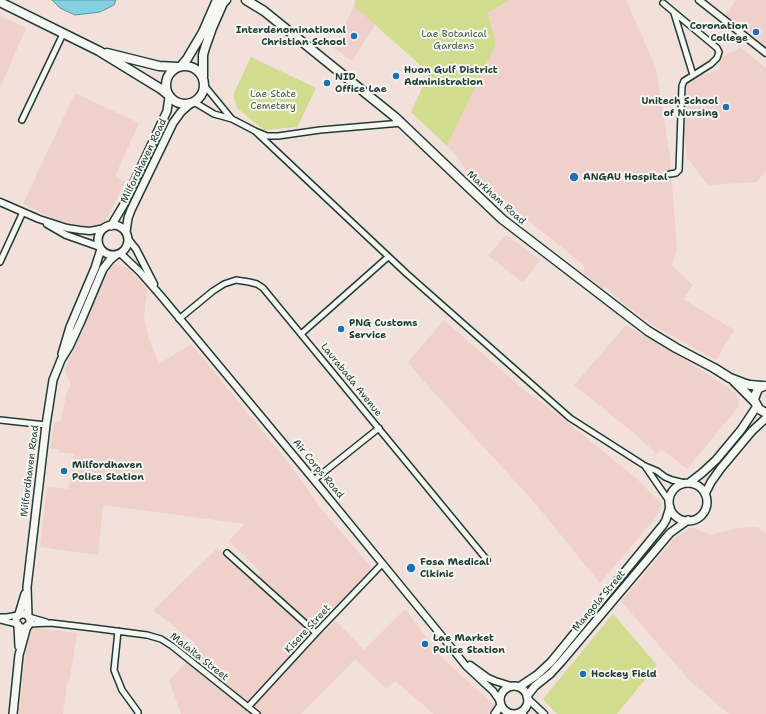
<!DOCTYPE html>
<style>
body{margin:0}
canvas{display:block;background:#f2e0db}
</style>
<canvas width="766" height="714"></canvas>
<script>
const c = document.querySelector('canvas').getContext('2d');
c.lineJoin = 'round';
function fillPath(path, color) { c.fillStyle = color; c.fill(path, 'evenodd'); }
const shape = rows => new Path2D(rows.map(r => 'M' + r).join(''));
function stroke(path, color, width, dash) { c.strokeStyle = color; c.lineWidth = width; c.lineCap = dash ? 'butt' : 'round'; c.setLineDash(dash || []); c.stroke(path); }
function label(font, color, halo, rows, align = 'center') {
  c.font = font + ' "Shantell Sans",sans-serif'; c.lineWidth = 4; c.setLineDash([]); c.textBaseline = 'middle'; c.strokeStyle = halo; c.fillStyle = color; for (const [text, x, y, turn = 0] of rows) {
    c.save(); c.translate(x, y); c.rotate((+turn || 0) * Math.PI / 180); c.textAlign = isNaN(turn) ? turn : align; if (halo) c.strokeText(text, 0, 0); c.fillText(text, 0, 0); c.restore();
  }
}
const built = shape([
 [509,0,626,0,656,68,670,157,677,249,672,265,693,285,683,299,734,330,716,360,656,327,624,304,607,288,602,288,583,272,585,266,529,221,465,168,455,154,447,146,496,44,488,13],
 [736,0,766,0,766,48,724,16],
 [354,6,375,25,352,61,334,48],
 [0,16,26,28,0,88],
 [741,48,766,68,766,170,757,182,708,185,687,158,684,132,687,82,691,79,721,69,718,58],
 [75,93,139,123,115,176,125,182,106,220,93,227,82,226,55,219,23,204],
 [506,235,540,260,523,282,488,256],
 [112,263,128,268,148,290,145,304,144,319,150,342,159,364,191,344,291,466,322,510,372,568,364,578,319,624,317,625,324,632,336,621,364,650,405,609,442,658,495,706,488,714,434,714,395,681,386,689,355,659,301,714,181,714,169,681,185,663,195,643,153,610,218,548,253,581,261,572,229,541,245,524,103,505,98,555,40,547,47,487,69,489,74,454,59,452,59,449,50,449,54,423,61,421,67,390,71,386,66,373,65,369],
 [444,320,524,390,547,406,637,479,662,504,657,516,600,583,534,502,418,375,408,362],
 [626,325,687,361,736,393,739,406,687,469,662,449,657,454,630,430,574,385],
 [691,527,711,535,737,528,757,527,766,534,766,714,729,714,690,681,621,601,675,538],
 [32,628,77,633,70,678,67,683,63,714,19,714,26,644]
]);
const green = shape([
 [355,0,509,0,488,13,496,44,447,146,411,112,429,73,354,6],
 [251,57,316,88,297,127,264,130,237,108,233,95],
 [613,614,657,665,617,714,557,714,543,699]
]);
const water = shape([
 [52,0,116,0,114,5,100,12,75,15,60,8,52,0]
]);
const minor = shape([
 [663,3,717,48,719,52,717,58,711,64,684,81,682,86,679,170,676,173,670,174],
 [674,13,693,75],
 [204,85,231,118],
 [194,102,214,114,232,119,255,131,267,136,278,136,320,130,402,123],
 [22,120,63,34],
 [255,131,407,274,570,418,642,464],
 [0,262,23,212],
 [179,319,213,291,224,284,236,280,249,282,257,284,263,288,487,560],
 [301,334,388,257],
 [0,420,46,425],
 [645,466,657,471,665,477,672,480,685,483],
 [645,466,669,501],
 [314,480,379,428],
 [227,553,316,633],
 [0,617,7,617,18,615],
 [29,617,46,622],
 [0,620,17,624],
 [29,624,51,623,93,628,147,635,161,639,172,646,257,714],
 [118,631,114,670,122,690,138,712,138,714],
 [248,707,316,633,382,564]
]);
const tertiary = shape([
 [699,0,766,53],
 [0,202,39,219,67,228,80,230,90,231,105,228],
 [47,224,66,235,100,247],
 [128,239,136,249,154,284],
 [121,254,140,272,161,296,314,480,454,651,466,666,493,691,500,701],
 [470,665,488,678,495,681,511,686],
 [527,698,544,714],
 [520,712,523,714]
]);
const secondary = shape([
 '98 240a15 15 0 1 1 30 0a15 15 0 1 1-30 0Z',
 [111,226,123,206,167,111,169,97],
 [126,232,128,218,131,210,173,123,181,112,190,104],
 [62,354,70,327,95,268,101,249],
 [689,483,702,473,716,460,741,430,757,406],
 '669 502a19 19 0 1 1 38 0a19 19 0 1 1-38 0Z',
 [705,494,711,482,721,468,752,431,766,418],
 '16 621a7 7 0 1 1 14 0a7 7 0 1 1-14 0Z',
 [19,614,25,594],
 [28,616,27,587,46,425,53,380,61,360,69,347,81,321,103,269,110,260,116,255],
 [18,625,19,646],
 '500 700a14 14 0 1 1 28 0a14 14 0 1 1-28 0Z',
 [519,687,537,675,551,662,663,525,666,520,670,507],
 [527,696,535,686,550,674,561,662,670,533,688,520],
 [13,714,19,655,27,626],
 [495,714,501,705]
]);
const primary = shape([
 [246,0,264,11,395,117,502,219,648,331,676,348,714,368,730,378,743,383,750,385,762,386],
 [0,2,99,51,161,89,167,94],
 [107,53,159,66,177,67],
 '166 85a19 19 0 1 1 38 0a19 19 0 1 1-38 0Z',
 [181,66,187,59,203,32,217,0],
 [203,77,203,55,205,48,212,28,223,3,226,0],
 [734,381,755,402],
 [764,386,759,388,757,391,754,399,755,402,759,409,766,413]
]);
const markers = [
 [756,32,4,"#1f6fb2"],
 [354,36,4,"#1f6fb2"],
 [396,76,4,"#1f6fb2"],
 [327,83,4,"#1f6fb2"],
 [726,107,4,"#1f6fb2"],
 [574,177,5,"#1f6fb2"],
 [341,329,4,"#1f6fb2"],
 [64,471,4,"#1f6fb2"],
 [411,568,5,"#1f6fb2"],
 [425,644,4,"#1f6fb2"],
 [583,674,4,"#1f6fb2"]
];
const poiNames = [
 ["Coronation",748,26,"right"],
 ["College",748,38,"right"],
 ["Interdenominational",346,30,"right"],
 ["Christian School",346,42,"right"],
 ["Huon Gulf District",404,70],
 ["Administration",404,82],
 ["NID",335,77],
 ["Office Lae",335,89],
 ["Unitech School",718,101,"right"],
 ["of Nursing",718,113,"right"],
 ["ANGAU Hospital",583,177],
 ["PNG Customs",349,323],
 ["Service",349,335],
 ["Milfordhaven",72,465],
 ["Police Station",72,477],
 ["Fosa Medical",420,562],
 ["Clkinic",420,574],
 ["Lae Market",433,638],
 ["Police Station",433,650],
 ["Hockey Field",591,674]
];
const parkNames = [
 ["Lae Botanical",454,34],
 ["Gardens",454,46],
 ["Lae State",273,94],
 ["Cemetery",273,106]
];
const streetNames = [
 ["Milfordhaven Road",144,161,-64],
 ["Markham Road",496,198,42],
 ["Laurabada Avenue",351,380,51],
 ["Air Corps Road",318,469,50],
 ["Milfordhaven Road",30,471,-83],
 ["Mangola Street",599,601,-50],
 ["Kisere Street",308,629,-47],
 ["Malaita Street",199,657,38]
];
fillPath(built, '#efd0ca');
fillPath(green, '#d1dc8f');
fillPath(water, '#84d1e4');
stroke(water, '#5c969e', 1);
stroke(minor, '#1f3d34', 8);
stroke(tertiary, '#1f3d34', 9);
stroke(secondary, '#1f3d34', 10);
stroke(primary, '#1f3d34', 11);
stroke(minor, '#f6f6f2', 5);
stroke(tertiary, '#f6f6f2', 6);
stroke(secondary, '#f6f6f2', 7);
stroke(primary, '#f6f6f2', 8);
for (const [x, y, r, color] of markers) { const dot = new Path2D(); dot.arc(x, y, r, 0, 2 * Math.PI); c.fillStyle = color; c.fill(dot); stroke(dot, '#f6f6f2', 1.5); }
label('bold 10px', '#1f3d34', '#f6f6f2', poiNames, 'left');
label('10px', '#435d46', '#f6f6f2', parkNames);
label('10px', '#1f3d34', '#f6f6f2', streetNames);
</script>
